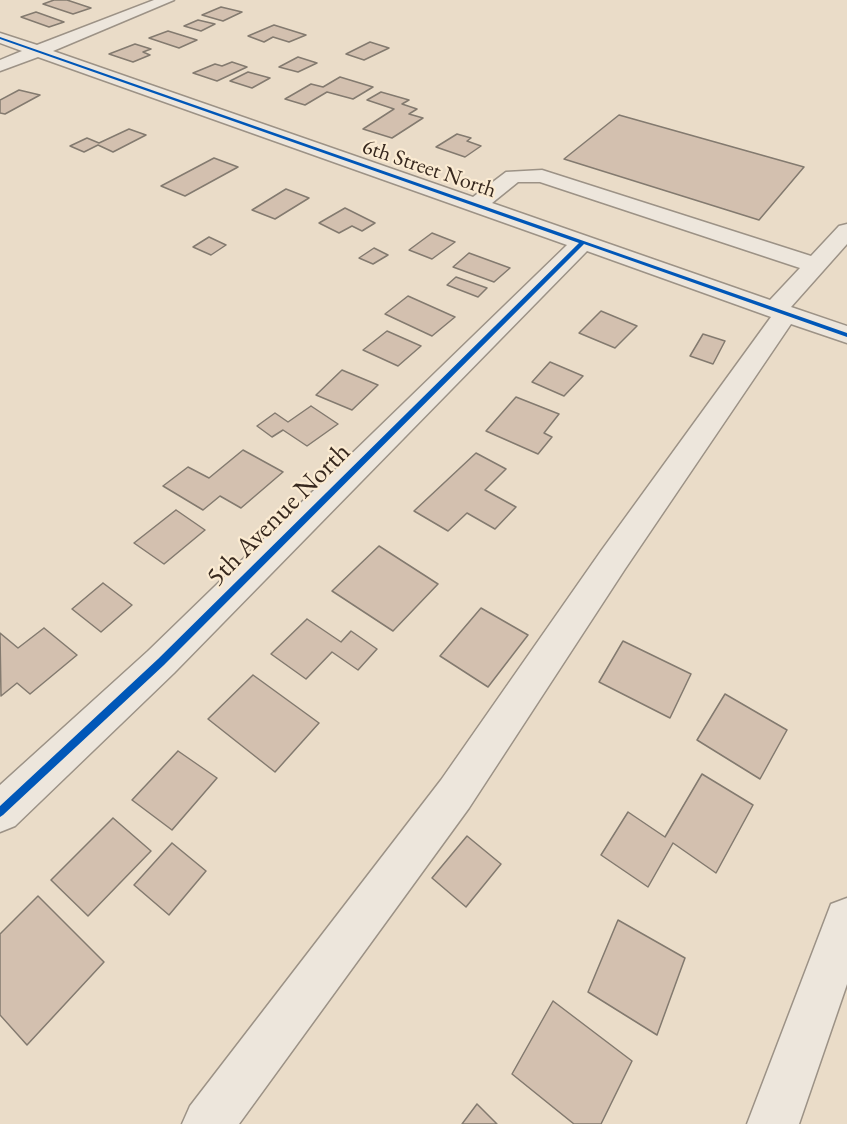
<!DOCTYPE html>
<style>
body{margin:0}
canvas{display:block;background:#eadcc8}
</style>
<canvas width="847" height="1124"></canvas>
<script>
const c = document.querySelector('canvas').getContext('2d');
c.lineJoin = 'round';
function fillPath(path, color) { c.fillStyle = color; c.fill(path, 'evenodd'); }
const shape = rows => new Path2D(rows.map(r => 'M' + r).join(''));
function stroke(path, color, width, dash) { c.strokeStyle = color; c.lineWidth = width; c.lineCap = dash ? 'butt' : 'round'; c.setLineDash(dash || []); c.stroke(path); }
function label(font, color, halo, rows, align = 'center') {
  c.font = font + ' "EB Garamond",serif'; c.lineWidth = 4.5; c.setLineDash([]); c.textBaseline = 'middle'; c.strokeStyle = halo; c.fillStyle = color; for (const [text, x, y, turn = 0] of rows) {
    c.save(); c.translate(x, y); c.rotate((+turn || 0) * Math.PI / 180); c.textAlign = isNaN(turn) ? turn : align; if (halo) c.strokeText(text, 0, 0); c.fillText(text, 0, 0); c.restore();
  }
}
const building = shape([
 [54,0,67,0,91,8,73,14,43,4,54,0],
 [221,7,242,12,223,21,202,15,221,7],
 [36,12,64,22,49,27,21,17,36,12],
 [198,20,215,24,201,31,184,26,198,20],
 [274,25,306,35,289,42,273,37,264,42,248,36,274,25],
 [168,31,197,40,179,48,149,38,168,31],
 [370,42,389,48,364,60,346,54,370,42],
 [135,44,151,49,143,52,150,55,133,62,109,54,135,44],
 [298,57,317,63,298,72,279,67,298,57],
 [232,62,247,67,217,81,193,73,215,64,222,66,232,62],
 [248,72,270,78,252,88,230,81,248,72],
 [340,77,373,87,353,99,327,92,305,105,285,99,311,84,323,87,340,77],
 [19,90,40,95,5,114,0,113,0,100,19,90],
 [381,92,409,100,402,104,417,109,409,114,423,118,392,138,363,129,394,109,367,100,381,92],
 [619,115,804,167,759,220,564,159,619,115],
 [129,129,146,135,113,152,98,145,84,152,70,146,87,138,99,143,129,129],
 [457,134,471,138,467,141,481,146,465,157,436,147,457,134],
 [214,158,238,167,185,196,161,186,214,158],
 [286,189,309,198,275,219,252,210,286,189],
 [345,208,375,223,362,231,352,226,339,233,319,223,345,208],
 [432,233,455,242,432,259,409,250,432,233],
 [209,237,226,245,211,255,193,247,209,237],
 [374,248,388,255,373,264,359,258,374,248],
 [469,253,510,268,494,282,453,267,469,253],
 [456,277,487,288,478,297,447,285,456,277],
 [408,296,455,317,432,336,385,314,408,296],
 [601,311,637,326,615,348,579,333,601,311],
 [387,331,421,346,398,366,363,350,387,331],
 [703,334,725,341,713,364,690,356,703,334],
 [550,362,583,376,564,396,532,382,550,362],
 [342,370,378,385,352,410,316,395,342,370],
 [516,397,559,414,544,433,552,437,538,454,486,431,516,397],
 [311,406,338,424,307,446,283,430,272,437,257,426,275,413,288,422,311,406],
 [243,450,283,472,241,508,220,496,203,510,163,486,188,467,209,478,243,450],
 [476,453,506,469,485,490,516,507,495,529,467,513,448,531,414,511,476,453],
 [176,510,205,530,164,564,134,543,176,510],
 [379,546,438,584,393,631,332,591,379,546],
 [103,583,132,605,101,632,72,609,103,583],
 [481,608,528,635,488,687,440,656,481,608],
 [307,619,341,642,351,631,377,649,358,670,332,652,306,679,271,654,307,619],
 [44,628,77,655,30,694,17,683,1,696,0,633,18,648,44,628],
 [623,641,691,674,670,718,599,682,623,641],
 [253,675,319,723,275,772,208,719,253,675],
 [725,694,787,730,760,779,697,740,725,694],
 [178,751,217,778,172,830,132,800,178,751],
 [702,774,753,805,716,873,673,843,648,887,601,855,628,812,665,837,702,774],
 [113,818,151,851,88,916,51,880,113,818],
 [467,836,501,864,466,907,432,878,467,836],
 [172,843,206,871,169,915,134,885,172,843],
 [38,896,104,962,27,1045,0,1015,0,934,38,896],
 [618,920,685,958,657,1035,588,992,618,920],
 [553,1001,632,1061,601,1124,574,1124,512,1074,553,1001],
 [477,1104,497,1124,462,1124,477,1104]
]);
const minor = shape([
 [154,0,174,0,53,51,473,197,506,172,542,170,811,256,839,226,847,224,847,244,791,307,847,326,847,343,791,324,625,569,469,808,239,1124,182,1124,190,1106,441,780,601,551,771,317,587,251,174,673,15,826,0,832,0,785,148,651,567,245,38,57,0,71,0,60,22,51,0,43,0,33,37,45,154,0],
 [518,182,540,182,800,268,770,300,492,203,518,182],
 [847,898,847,984,799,1124,747,1124,831,904,847,898]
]);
const cycleway = shape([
 [0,37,847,333,847,337,584,244,164,665,3,815,0,817,0,806,158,659,579,243,0,39,0,37]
]);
const farStreetnames = [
 ["6th Street North",429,169,19]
];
const streetNames = [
 ["5th Avenue North",279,515,-45]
];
fillPath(building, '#d3c0af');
stroke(building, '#837a6f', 1.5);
stroke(minor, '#9c9286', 3);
fillPath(minor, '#ede6dc');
fillPath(cycleway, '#0057b8');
label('22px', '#37281e', '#fbebd2', farStreetnames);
label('27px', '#37281e', '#fbebd2', streetNames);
</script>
